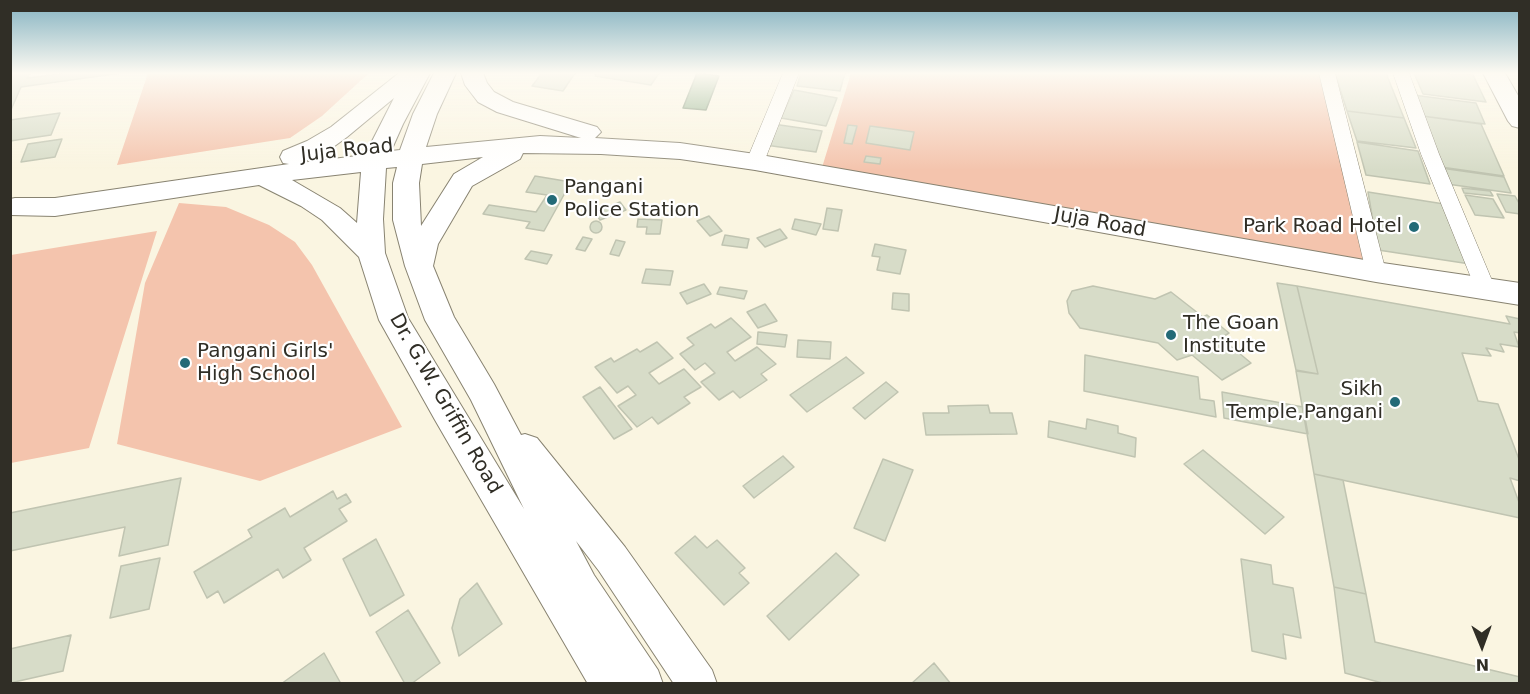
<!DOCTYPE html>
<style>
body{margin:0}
#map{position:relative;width:1530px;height:694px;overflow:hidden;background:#faf5e1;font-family:"DejaVu Sans",sans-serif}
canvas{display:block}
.frame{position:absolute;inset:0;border:12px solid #302e26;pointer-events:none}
.north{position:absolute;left:1452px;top:616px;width:60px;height:60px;-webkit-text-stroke:4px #fff;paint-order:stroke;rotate:179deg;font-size:16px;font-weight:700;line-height:24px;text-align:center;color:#302e26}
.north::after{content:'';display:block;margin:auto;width:21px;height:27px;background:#302e26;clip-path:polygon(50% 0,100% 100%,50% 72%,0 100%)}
</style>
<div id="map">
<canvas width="1530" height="694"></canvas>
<div class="frame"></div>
<div class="north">N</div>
</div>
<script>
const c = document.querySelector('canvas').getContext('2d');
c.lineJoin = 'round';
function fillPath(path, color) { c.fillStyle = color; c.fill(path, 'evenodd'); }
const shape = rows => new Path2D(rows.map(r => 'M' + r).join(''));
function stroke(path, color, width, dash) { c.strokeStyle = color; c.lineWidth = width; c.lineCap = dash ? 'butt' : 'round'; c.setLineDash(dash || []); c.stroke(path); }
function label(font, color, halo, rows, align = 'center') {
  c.font = font + ' "DejaVu Sans",sans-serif'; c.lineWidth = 4.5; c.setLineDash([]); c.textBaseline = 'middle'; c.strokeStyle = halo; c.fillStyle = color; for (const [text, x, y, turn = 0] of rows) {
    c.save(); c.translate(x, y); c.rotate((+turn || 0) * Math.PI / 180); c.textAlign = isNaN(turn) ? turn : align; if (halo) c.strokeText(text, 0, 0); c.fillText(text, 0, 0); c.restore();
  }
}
const green = shape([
 [148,73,369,73,322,116,290,138,117,165],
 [851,73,1327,73,1376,272,820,174],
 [179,203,226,207,269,225,295,242,312,265,402,427,260,481,117,444,145,283],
 [157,231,89,448,11,463,11,255]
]);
const water = shape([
 [697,73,719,76,706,110,683,108,697,73]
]);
const building = shape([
 [13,73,30,73,27,78,69,73,121,73,21,87,10,112,10,79,13,73],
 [542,73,575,73,563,91,532,86,542,73],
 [597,73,659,73,651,85,595,76,597,73],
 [801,73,845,73,840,91,797,86,801,73],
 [1335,73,1386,73,1404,118,1347,111,1335,73],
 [1414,73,1473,75,1486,102,1423,94,1414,73],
 [794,90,837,98,826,126,781,118,794,90],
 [1413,95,1476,103,1485,124,1422,116,1413,95],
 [1347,111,1404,118,1416,148,1357,141,1347,111],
 [60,113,51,135,10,141,10,120,60,113],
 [1422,116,1481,124,1504,176,1441,167,1422,116],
 [773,124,822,131,816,152,765,145,773,124],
 [848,125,857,126,852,144,844,143,848,125],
 [870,126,914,132,910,150,866,143,870,126],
 [62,139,55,157,21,162,28,144,62,139],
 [1357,142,1418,151,1430,184,1366,175,1357,142],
 [866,156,881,158,880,164,864,162,866,156],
 [1441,168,1504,177,1511,193,1447,184,1441,168],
 [535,176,571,182,544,231,526,228,530,222,483,214,489,205,536,212,547,195,526,192,535,176],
 [1462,188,1490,191,1493,196,1464,193,1462,188],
 [1368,192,1444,204,1470,264,1378,250,1368,192],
 [1497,194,1515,196,1520,205,1520,214,1506,212,1497,194],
 [1465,195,1493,199,1504,218,1475,215,1465,195],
 [620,202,626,210,600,220,595,212,620,202],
 [827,208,842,210,838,231,823,229,827,208],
 [709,216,722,231,710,236,697,221,709,216],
 [638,219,662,220,660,234,646,234,647,227,637,227,638,219],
 [795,219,821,224,816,235,792,229,795,219],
 '590 227a6 6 0 1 1 12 0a6 6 0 1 1-12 0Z',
 [780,229,787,238,765,247,757,238,780,229],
 [725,235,749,239,747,248,722,245,725,235],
 [583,237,592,239,585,251,576,249,583,237],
 [616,240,625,242,619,256,610,254,616,240],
 [875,244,906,250,900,274,877,270,880,257,872,256,875,244],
 [531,251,552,255,547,264,525,259,531,251],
 [646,269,673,271,670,285,642,283,646,269],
 [1277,283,1297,286,1318,374,1296,370,1277,283],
 [704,284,711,294,687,304,680,293,704,284],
 [1093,286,1155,299,1171,292,1203,317,1207,315,1229,333,1221,338,1251,363,1222,380,1192,355,1177,360,1158,343,1080,328,1069,313,1067,301,1072,291,1093,286],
 [1297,286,1510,324,1506,316,1520,319,1520,333,1514,332,1519,347,1500,344,1504,352,1486,348,1491,356,1462,353,1478,401,1498,404,1520,462,1520,481,1510,478,1520,505,1520,518,1314,474,1296,371,1318,374,1297,286],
 [720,287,747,291,744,299,717,294,720,287],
 [893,293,909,294,909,311,892,309,893,293],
 [765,304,777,321,758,328,747,312,765,304],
 [731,318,751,337,727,352,735,361,757,347,776,364,761,374,767,380,740,398,733,391,719,400,701,382,715,373,705,363,695,370,680,354,694,345,687,338,711,324,715,328,731,318],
 [758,332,787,335,785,347,757,344,758,332],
 [798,340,831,342,830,359,797,357,798,340],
 [657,342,673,358,649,373,659,384,684,369,701,387,684,397,690,403,658,424,652,417,637,427,618,406,636,395,628,386,617,393,595,367,611,358,614,362,637,349,640,352,657,342],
 [1085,355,1198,377,1200,399,1214,401,1216,417,1084,391,1085,355],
 [846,357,864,373,807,412,790,395,846,357],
 [886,382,898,392,865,419,853,408,886,382],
 [600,387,632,429,614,439,583,397,600,387],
 [1222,392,1303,407,1308,434,1224,418,1222,392],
 [988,405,990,413,1012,413,1017,434,926,435,923,413,949,413,948,406,988,405],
 [1087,419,1118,426,1118,433,1136,438,1135,457,1048,437,1049,421,1086,429,1087,419],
 [1203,450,1284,517,1265,534,1184,464,1203,450],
 [783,456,794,467,754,498,743,486,783,456],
 [883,459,913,470,885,541,854,528,883,459],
 [1314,474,1343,480,1366,594,1334,587,1314,474],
 [181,478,168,545,119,556,125,527,10,551,10,513,181,478],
 [333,491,337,499,346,494,351,502,339,509,347,521,304,548,311,560,283,578,278,569,224,603,218,591,207,598,194,572,252,537,248,530,285,508,290,517,333,491],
 [695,536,707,548,717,540,745,568,739,573,749,583,724,605,675,553,695,536],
 [376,539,404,595,370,616,343,559,376,539],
 [836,553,859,575,789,640,767,616,836,553],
 [160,558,149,609,110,618,121,566,160,558],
 [1241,559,1271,565,1273,584,1293,588,1301,638,1283,634,1286,659,1252,651,1241,559],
 [477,583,502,624,459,656,452,628,460,599,477,583],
 [1334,587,1366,594,1375,642,1520,677,1520,684,1386,684,1345,673,1334,587],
 [408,610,440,663,411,684,405,684,376,632,408,610],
 [71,635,63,671,10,683,10,649,71,635],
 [324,653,340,682,337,684,281,684,324,653],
 [934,663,951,684,911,684,934,663]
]);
const street = shape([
 [783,73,799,73,764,162,761,166,749,166,746,162,783,73],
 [1319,73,1335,73,1386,272,1383,277,1376,279,1369,277,1366,272,1319,73],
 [1393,73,1409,73,1439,154,1496,290,1493,295,1486,297,1479,295,1476,290,1421,154,1393,73]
]);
const secondary = shape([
 [399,73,430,73,403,124,391,151,400,150,413,114,434,73,456,73,437,114,426,147,540,136,581,138,497,112,478,102,465,85,461,73,483,73,487,83,494,92,513,102,597,127,601,132,595,138,680,143,755,154,1376,262,1520,283,1520,305,1376,282,755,170,680,159,601,154,523,153,520,159,472,186,438,244,433,266,454,317,494,384,521,435,525,434,537,438,625,547,712,670,717,684,674,684,599,571,576,541,594,575,658,670,663,684,588,684,435,420,379,320,359,257,322,220,301,206,259,185,55,216,10,215,10,199,15,198,55,198,289,164,283,163,280,157,283,151,307,141,331,127,399,73],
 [394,98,365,155,300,163,325,153,347,137,394,98],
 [483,157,454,174,421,226,419,183,422,164,483,157],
 [397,167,393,183,393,220,405,266,425,320,471,400,524,509,408,318,385,253,383,219,386,168,397,167],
 [361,172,357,223,340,208,292,180,361,172],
 [1483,73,1505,73,1520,99,1520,128,1512,126,1508,121,1483,73]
]);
const markers = [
 [552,200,6,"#236a77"],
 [1414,227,6,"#236a77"],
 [1171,335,6,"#236a77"],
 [185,363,6,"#236a77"],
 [1395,402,6,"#236a77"]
];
const streetNames = [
 ["Juja Road",347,151,-6],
 ["Juja Road",1100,223,10],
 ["Dr. G.W. Griffin Road",445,404,60]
];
const poiNames = [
 ["Pangani",564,188],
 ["Police Station",564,211],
 ["Park Road Hotel",1402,227,"right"],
 ["The Goan",1183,324],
 ["Institute",1183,347],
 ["Pangani Girls'",197,352],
 ["High School",197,375],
 ["Sikh",1383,390,"right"],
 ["Temple,Pangani",1383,413,"right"]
];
fillPath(green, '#f4c4ad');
fillPath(water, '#8aac85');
stroke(water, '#6f8668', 1.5);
fillPath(building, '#d7dcc8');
stroke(building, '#c0c4b1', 1.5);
stroke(street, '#888371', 1);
stroke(secondary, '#888371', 2);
fillPath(street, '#fff');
fillPath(secondary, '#fff');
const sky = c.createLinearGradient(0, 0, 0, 170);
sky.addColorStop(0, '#82b1c0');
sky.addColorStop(0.43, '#fdfaf2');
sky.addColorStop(1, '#fdfaf200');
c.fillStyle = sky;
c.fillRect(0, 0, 1530, 170);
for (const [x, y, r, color] of markers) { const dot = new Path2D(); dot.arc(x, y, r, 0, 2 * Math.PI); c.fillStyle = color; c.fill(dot); stroke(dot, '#fff', 2); }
label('20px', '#302e26', '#fff', streetNames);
label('20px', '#302e26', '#fff', poiNames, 'left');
</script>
